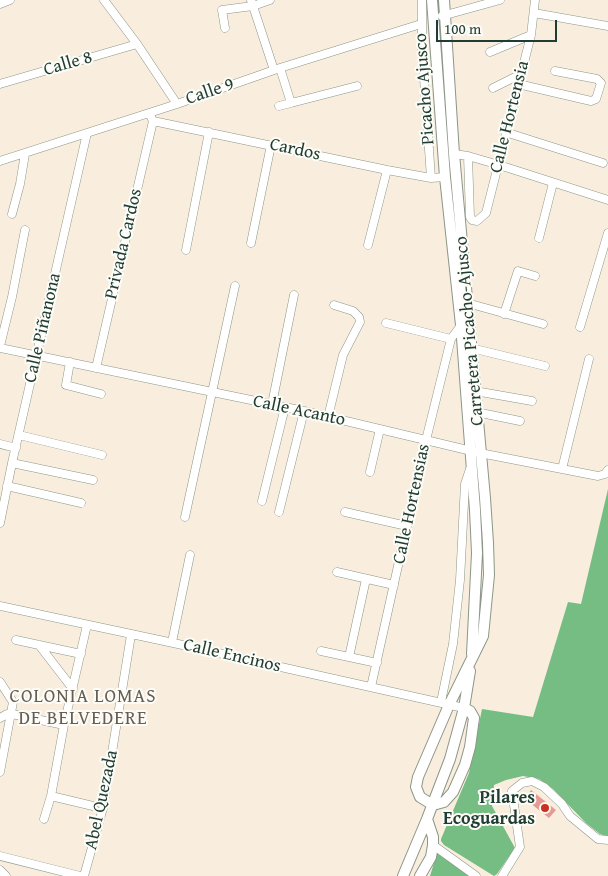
<!DOCTYPE html>
<meta charset="utf-8">
<style>
body{margin:0}
#map{position:relative;width:608px;height:876px;overflow:hidden;background:#f9eede;font-family:"Gentium Book Plus",serif}
canvas{display:block}
.scale{position:absolute;left:436px;top:20px;width:121px;height:22px;box-sizing:border-box;border:2px solid #1f3d34;border-top:0;padding-left:6px;font-size:15px;line-height:18px;white-space:nowrap;color:#1f3d34;-webkit-text-stroke:4px #fdfcf7;paint-order:stroke}
</style>
<div id="map">
<canvas width="608" height="876"></canvas>
<div class="scale">100 m</div>
</div>
<script>
const c = document.querySelector('canvas').getContext('2d');
c.lineJoin = 'round';
function fillPath(path, color) { c.fillStyle = color; c.fill(path, 'evenodd'); }
const shape = rows => new Path2D(rows.map(r => 'M' + r).join(''));
function stroke(path, color, width, dash) { c.strokeStyle = color; c.lineWidth = width; c.lineCap = dash ? 'butt' : 'round'; c.setLineDash(dash || []); c.stroke(path); }
function label(font, color, halo, rows, align = 'center') {
  c.font = font + ' "Gentium Book Plus",serif'; c.lineWidth = 4; c.setLineDash([]); c.textBaseline = 'middle'; c.strokeStyle = halo; c.fillStyle = color; for (const [text, x, y, turn = 0] of rows) {
    c.save(); c.translate(x, y); c.rotate((+turn || 0) * Math.PI / 180); c.textAlign = isNaN(turn) ? turn : align; if (halo) c.strokeText(text, 0, 0); c.fillText(text, 0, 0); c.restore();
  }
}
const forest = shape([
 [608,489,608,837,600,834,586,823,553,789,539,779,523,776,506,780,494,785,492,806,515,848,497,874,494,876,444,845,441,841,441,839,469,773,482,709,533,717,568,602,581,604],
 [437,853,440,853,451,860,469,876,430,876]
]);
const building = shape([
 [531,790,556,810,549,818,525,799]
]);
const minor = shape([
 [104,0,137,44,177,104],
 [251,0,274,70],
 [422,0,422,50,431,178],
 [0,4,10,0],
 [534,13,608,26],
 [442,16,500,0],
 [225,28,222,10,253,6,270,0],
 [490,52,531,35],
 [280,68,291,103,357,86],
 [0,84,137,44],
 [518,84,591,101,596,99,601,83,597,79,555,71],
 [493,88,521,74],
 [279,106,291,103],
 [149,113,153,121,387,170,431,178,445,177],
 [505,132,603,163],
 [454,154,468,156,499,165,608,200],
 [468,156,470,217,472,220,477,221,486,213,531,35,535,0],
 [0,161,177,104,280,68,421,24],
 [12,214,20,184,25,154],
 [539,238,553,183],
 [251,243,271,145],
 [368,245,387,170],
 [186,250,209,132],
 [467,303,543,324],
 [504,314,518,271,535,276],
 [386,323,451,339],
 [580,327,608,233],
 [0,346,12,297,25,230],
 [0,348,304,411,480,453,562,469,598,476,605,474,608,470],
 [471,348,545,366],
 [70,362,66,385,101,394],
 [96,368,153,121],
 [475,391,532,401],
 [272,404,294,295],
 [476,412,520,421],
 [328,417,343,355,360,322,359,317,353,311,334,305],
 [19,435,102,455],
 [0,444,16,448],
 [12,463,93,480],
 [562,469,589,359],
 [370,472,380,429],
 [7,486,81,503],
 [262,501,285,407],
 [279,512,304,411],
 [345,512,407,526],
 [185,517,235,286],
 [0,523,12,463,87,133],
 [337,572,394,585],
 [366,579,349,657,377,663],
 [0,606,178,644,464,708],
 [16,640,81,654],
 [172,642,190,555],
 [39,645,73,689],
 [321,651,349,657],
 [0,682,13,702,0,772],
 [371,687,426,440,451,339,461,325],
 [441,702,453,644,460,580,465,484,470,469],
 [0,718,7,714,12,714,64,725],
 [51,796,93,806],
 [44,819,51,796,64,725,87,625],
 [433,845,476,876],
 [0,856,80,876],
 [0,870,6,876],
 [84,876,103,808,131,635],
 [502,876,520,847,512,791,522,783,532,781,544,787,562,804,570,816,598,839,608,840]
]);
const major = shape([
 [432,0,445,177,461,325,475,510,477,553,472,654],
 [444,0,454,154,485,498,488,543,489,575,483,636,449,705,418,777,416,787,420,797,433,805,444,802,453,792,465,765,470,747,474,718,470,711,464,708],
 [403,876,427,819,450,759,464,708,470,671],
 [420,876,431,857,433,845,433,837,427,819]
]);
const markers = [
 [545,808,5,"#c8321e"]
];
const streetNames = [
 ["Calle 8",68,64,-16],
 ["Picacho Ajusco",425,89,-94],
 ["Calle 9",210,92,-19],
 ["Calle Hortensia",510,117,-76],
 ["Cardos",295,150,12],
 ["Privada Cardos",124,244,-77],
 ["Calle Piñanona",43,328,-77],
 ["Carretera Picacho-Ajusco",470,331,-95],
 ["Calle Acanto",299,411,12],
 ["Calle Hortensias",412,504,-78],
 ["Calle Encinos",232,656,13],
 ["Abel Quezada",102,800,-78]
];
const poiNames = [
 ["Pilares",535,798],
 ["Ecoguardas",535,819]
];
const neighbourhoodNames = [
 ["COLONIA LOMAS",83,697],
 ["DE BELVEDERE",83,719]
];
fillPath(forest, '#75bd83');
fillPath(building, '#e79a93');
stroke(minor, '#8c9689', 9);
stroke(major, '#8c9689', 12);
stroke(minor, '#fff', 8);
stroke(major, '#fff', 10);
for (const [x, y, r, color] of markers) { const dot = new Path2D(); dot.arc(x, y, r, 0, 2 * Math.PI); c.fillStyle = color; c.fill(dot); stroke(dot, '#fdfcf7', 2); }
label('18px', '#1f3d34', '#fdfcf7', streetNames);
label('bold 18px', '#1f3d34', '#fdfcf7', poiNames, 'right');
c.letterSpacing = '1px';
label('19px', '#655e55', '#fdfcf7', neighbourhoodNames);
c.letterSpacing = '0px';
</script>
